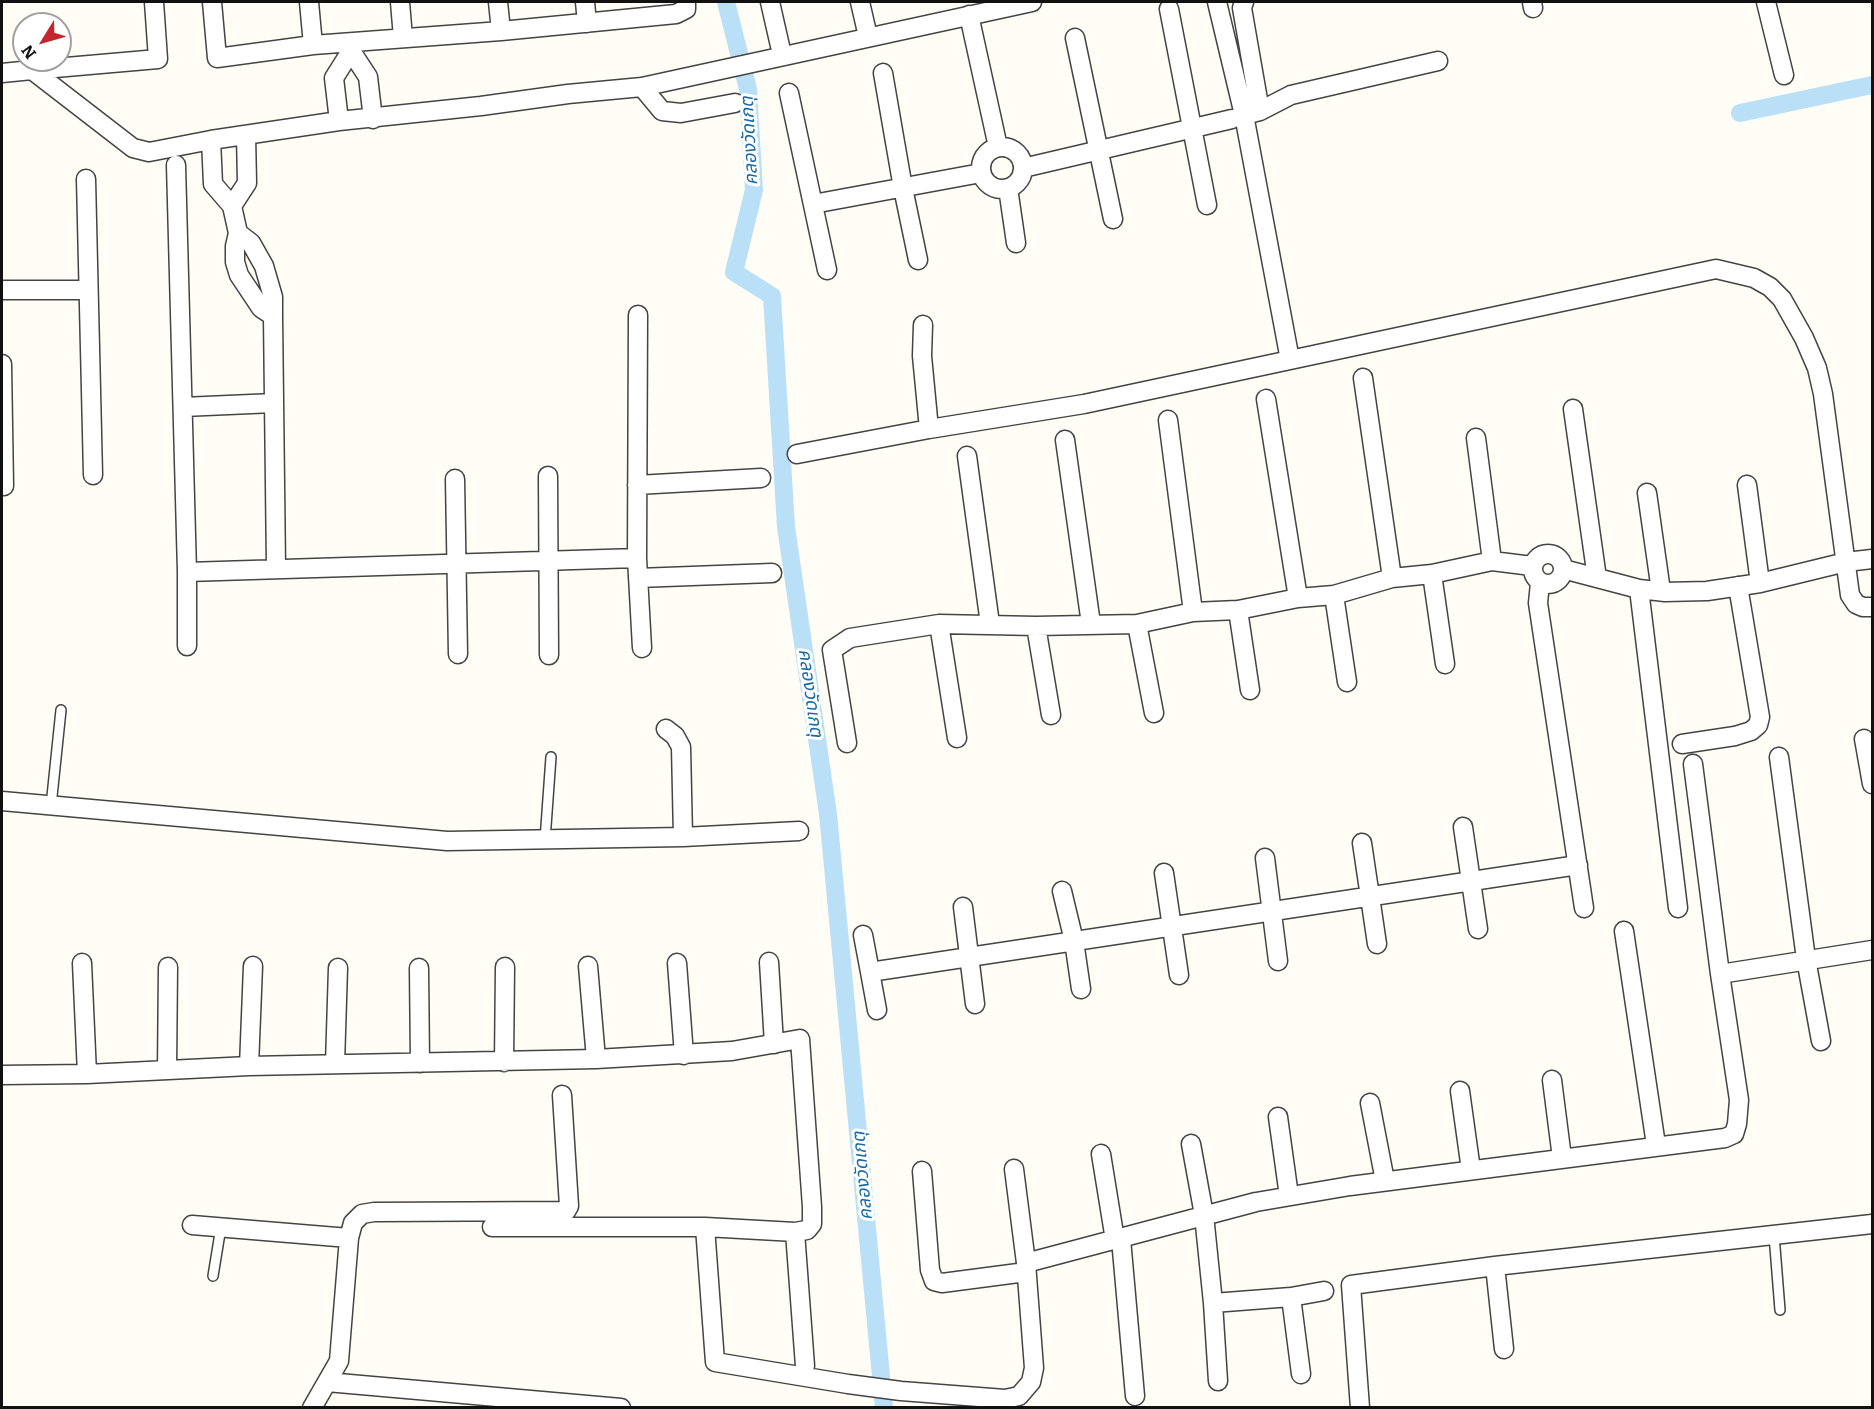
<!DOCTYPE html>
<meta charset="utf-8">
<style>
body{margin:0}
#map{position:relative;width:1874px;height:1409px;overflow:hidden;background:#fffdf5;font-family:Bitter,serif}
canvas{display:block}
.frame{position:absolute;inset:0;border:3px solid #111;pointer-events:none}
.north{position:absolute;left:12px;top:12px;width:60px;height:60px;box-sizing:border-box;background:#fff;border:2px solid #a0a0a0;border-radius:50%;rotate:233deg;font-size:16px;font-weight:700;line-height:24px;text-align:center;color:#111}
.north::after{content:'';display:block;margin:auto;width:21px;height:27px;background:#c4262e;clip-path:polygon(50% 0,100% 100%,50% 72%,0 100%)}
</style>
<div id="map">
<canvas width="1874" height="1409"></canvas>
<div class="frame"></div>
<div class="north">N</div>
</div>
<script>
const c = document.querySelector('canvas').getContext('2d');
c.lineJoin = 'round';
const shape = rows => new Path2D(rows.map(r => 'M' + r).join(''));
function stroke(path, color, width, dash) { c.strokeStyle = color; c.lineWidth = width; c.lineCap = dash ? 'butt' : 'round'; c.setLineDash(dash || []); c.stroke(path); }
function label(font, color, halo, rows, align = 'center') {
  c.font = font + ' Bitter,"Noto Sans Thai",serif'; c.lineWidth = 6; c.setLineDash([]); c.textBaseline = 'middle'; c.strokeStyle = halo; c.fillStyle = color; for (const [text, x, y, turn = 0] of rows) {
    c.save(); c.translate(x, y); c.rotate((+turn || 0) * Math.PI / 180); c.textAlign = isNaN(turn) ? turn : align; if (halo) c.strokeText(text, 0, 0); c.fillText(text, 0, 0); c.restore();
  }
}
const canal = shape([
 [726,2,748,89,754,190,734,272,772,296,786,527,828,814,884,1408],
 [1740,113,1872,85]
]);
const lane = shape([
 [51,806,61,710],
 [545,840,551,757],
 [1774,1235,1780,1310],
 [213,1276,221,1227]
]);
const street = shape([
 [212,2,217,58,313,45,501,31,676,14,686,9,686,2],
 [309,2,313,45],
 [400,2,403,38],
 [498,2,501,31],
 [585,2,587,23],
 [770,2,780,46],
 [860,2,866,28],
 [1217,2,1244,115,1290,360],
 [1244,2,1242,8,1260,111],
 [1532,2,1533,8],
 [1766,2,1784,75],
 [1169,9,1207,205],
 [969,15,998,147],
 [1075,38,1113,219],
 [32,70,158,59,154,2],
 [2,73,32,70,133,148,149,152,211,140,339,121,481,106,568,94,642,87,1032,2],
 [883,73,903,188,918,260],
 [642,87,662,111,681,113,735,103],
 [789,93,827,270],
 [1244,115,1260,111,1291,95,1438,61],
 [339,121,334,78,351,51,368,77,373,119],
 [211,140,213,184,232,206,247,183,246,135],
 '981 168a21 21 0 1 1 42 0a21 21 0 1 1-42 0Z',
 [176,165,187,572,187,646],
 [1023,168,1232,119],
 [86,179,93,475],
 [1008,188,1016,243],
 [813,204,981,173],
 [232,206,238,233,235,246,235,262,239,275,261,308,273,316,273,297,264,266,251,243,238,233],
 [2,290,88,290],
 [638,315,637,558,642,648],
 [273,316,276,568],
 [923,325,922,356,929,429],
 [2,364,4,486],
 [1363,378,1392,578],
 [183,407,274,403],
 [1573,409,1597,578],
 [1168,420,1193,612],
 [1476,438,1492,561],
 [1065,440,1091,624],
 [797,454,929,429,1084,404,1716,269,1754,278,1770,287,1782,299,1804,338,1817,368,1823,394,1850,595,1856,604,1863,607,1872,607],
 [967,456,990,624],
 [548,476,549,655],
 [455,479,458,654],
 [637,485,761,478],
 [1747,485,1760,583],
 [1647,493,1661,591],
 '1533 569a15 15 0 1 1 30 0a15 15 0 1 1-30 0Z',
 [1563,569,1639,589,1665,592,1707,591,1760,583,1846,562,1872,559],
 [187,572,637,558],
 [1432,574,1445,664],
 [638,578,772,573],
 [1540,583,1538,603,1584,908],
 [1639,589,1678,908],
 [1334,595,1347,682],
 [1298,598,1334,595,1392,578,1432,574,1492,561,1532,566],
 [1238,610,1250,690],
 [939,624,957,738],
 [1137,624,1154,713],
 [1036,626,1051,715],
 [666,729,675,736,681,747,683,837],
 [1864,739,1872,784],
 [847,743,832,650,850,638,939,624,1036,626,1137,624,1193,612,1238,610,1298,598,1266,399],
 [1682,744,1735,736,1751,731,1758,725,1760,717,1738,586],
 [1779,757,1806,959,1821,1041],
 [2,801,447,841,683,837,799,831],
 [1463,827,1478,929],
 [1362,843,1377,944],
 [1265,858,1278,961],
 [1164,873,1179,975],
 [1062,891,1074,941,1081,989],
 [963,907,975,1004],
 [1624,931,1656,1145],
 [863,935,870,972,1578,865],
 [769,962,774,1044],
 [82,963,87,1074],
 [677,963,684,1055],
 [588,966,596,1059],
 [419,968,420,1063],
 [870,972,877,1010],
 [1720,974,1872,950],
 [504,1062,505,967],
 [335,1064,338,968],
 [249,1066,253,966],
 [167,1070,168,967],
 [2,1075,87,1074,249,1066,596,1059,732,1051,800,1039,812,1207,812,1224,807,1230,795,1232,705,1227,492,1227],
 [1552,1080,1562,1158],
 [1460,1091,1471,1170],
 [1370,1103,1385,1181],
 [1278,1117,1289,1196],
 [1191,1144,1204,1215,1213,1303,1291,1297,1324,1291],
 [1101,1154,1115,1240],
 [1014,1169,1026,1263],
 [922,1171,930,1270,934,1281,942,1283,1026,1272],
 [192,1225,349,1238],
 [705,1227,715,1362,848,1384,901,1391,1005,1399,1019,1396,1031,1382,1034,1368,1026,1263,1256,1202,1350,1186,1725,1138,1734,1134,1737,1124,1739,1100,1720,974,1693,764],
 [795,1232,805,1366],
 [1121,1239,1135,1396],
 [1495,1266,1504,1349],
 [1291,1297,1301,1374],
 [1213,1303,1218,1381],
 [327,1382,621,1408],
 [312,1408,339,1361,349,1238,353,1223,362,1214,374,1212,566,1211,569,1206,562,1095],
 [1360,1408,1351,1285,1495,1266,1872,1224]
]);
const waterNames = [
 ["คลองวัดเกตุ",750,141,-93],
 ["คลองวัดเกตุ",810,693,82],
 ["คลองวัดเกตุ",863,1176,-95]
];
stroke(canal, '#b9e0f7', 18);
stroke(lane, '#444', 12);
stroke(street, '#444', 21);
stroke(lane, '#fff', 9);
stroke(street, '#fff', 18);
label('italic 18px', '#1768a6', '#fff', waterNames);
</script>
